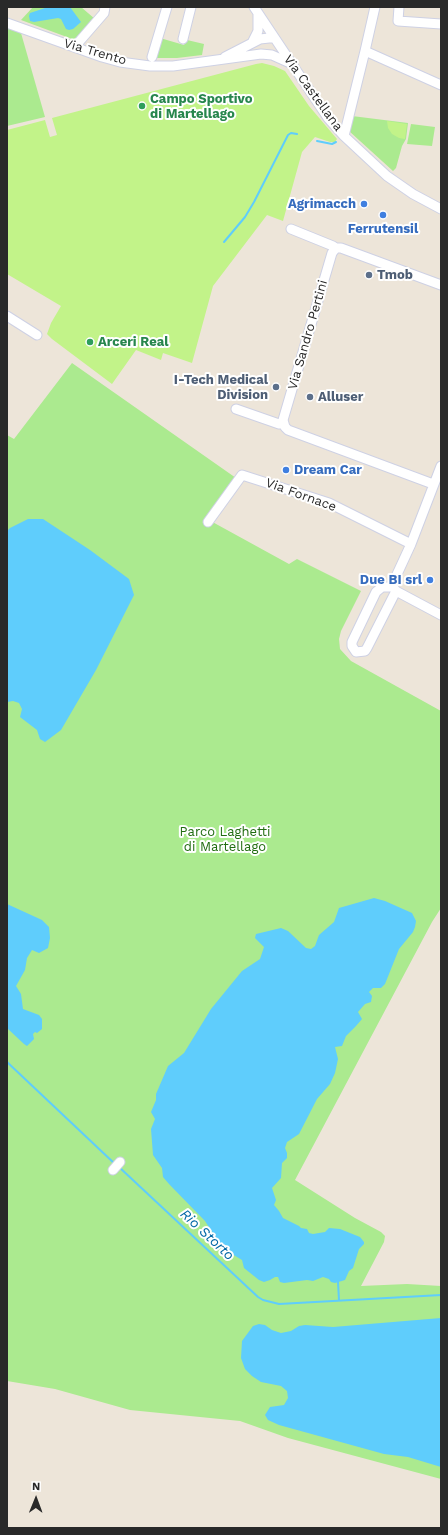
<!DOCTYPE html>
<style>
body{margin:0}
#map{position:relative;width:448px;height:1535px;overflow:hidden;background:#ede5d9;font-family:"Work Sans",sans-serif}
canvas{display:block}
.frame{position:absolute;inset:0;border:8px solid #292929;pointer-events:none}
.north{position:absolute;left:16px;top:1479px;width:40px;height:40px;-webkit-text-stroke:3px #fff;paint-order:stroke;rotate:1deg;font-size:11px;font-weight:700;line-height:16px;text-align:center;color:#292929}
.north::after{content:'';display:block;margin:auto;width:14px;height:18px;background:#292929;clip-path:polygon(50% 0,100% 100%,50% 72%,0 100%)}
</style>
<div id="map">
<canvas width="448" height="1535"></canvas>
<div class="frame"></div>
<div class="north">N</div>
</div>
<script>
const c = document.querySelector('canvas').getContext('2d');
c.lineJoin = 'round';
function fillPath(path, color) { c.fillStyle = color; c.fill(path, 'evenodd'); }
const shape = rows => new Path2D(rows.map(r => 'M' + r).join(''));
function stroke(path, color, width, dash) { c.strokeStyle = color; c.lineWidth = width; c.lineCap = dash ? 'butt' : 'round'; c.setLineDash(dash || []); c.stroke(path); }
function label(font, color, halo, rows, align = 'center') {
  c.font = font + ' "Work Sans",sans-serif'; c.lineWidth = 4; c.setLineDash([]); c.textBaseline = 'middle'; c.strokeStyle = halo; c.fillStyle = color; for (const [text, x, y, turn = 0] of rows) {
    c.save(); c.translate(x, y); c.rotate((+turn || 0) * Math.PI / 180); c.textAlign = isNaN(turn) ? turn : align; if (halo) c.strokeText(text, 0, 0); c.fillText(text, 0, 0); c.restore();
  }
}
const green = shape([
 [33,7,81,7,95,19,75,40,21,20],
 [7,27,21,33,45,117,7,126],
 [160,38,184,45,187,40,204,44,202,55,177,58,156,58],
 [352,116,408,123,406,139,402,146,396,168,393,171,349,131],
 [411,124,435,127,432,146,407,144],
 [72,363,236,478,207,519,289,564,297,559,361,591,341,631,339,639,340,649,351,661,441,711,441,908,432,922,295,1180,355,1218,381,1232,385,1236,384,1242,361,1286,407,1284,441,1286,441,1479,288,1438,240,1421,130,1410,55,1389,7,1381,7,435,14,439]
]);
const pitch = shape([
 [262,63,274,66,285,71,309,106,337,139,335,142,330,142,315,137,302,152,283,221,267,215,213,286,192,363,163,353,161,360,136,350,112,384,52,339,47,334,51,323,61,306,7,274,7,130,45,120,50,137,57,135,52,118,256,64],
 [387,121,407,124,405,139,399,138,392,134,388,128]
]);
const water = shape([
 [48,7,70,7,81,22,73,29,69,30,66,29,61,19,58,18,34,22,30,21,29,16,30,13],
 [28,519,43,519,90,550,129,579,134,595,96,670,61,730,45,742,40,739,37,730,20,717,22,709,19,703,13,701,7,702,7,531,10,528],
 [374,898,385,901,412,913,416,921,415,927,413,932,399,949,385,984,381,988,373,988,369,992,372,996,371,1002,365,1004,358,1012,362,1019,356,1026,346,1036,342,1046,335,1047,338,1059,335,1073,330,1084,317,1099,299,1134,287,1142,285,1148,287,1153,287,1158,282,1163,281,1178,272,1188,276,1200,274,1205,279,1211,283,1218,299,1226,301,1228,307,1229,309,1233,313,1234,325,1232,329,1228,340,1229,360,1237,364,1242,364,1244,359,1249,353,1268,349,1271,345,1280,335,1283,331,1282,329,1279,323,1277,313,1281,307,1280,284,1283,280,1282,278,1277,275,1277,270,1280,264,1282,259,1280,244,1268,242,1260,227,1251,219,1243,205,1221,169,1184,163,1177,162,1168,153,1155,151,1129,155,1119,151,1112,156,1100,156,1094,168,1066,184,1053,211,1009,242,971,260,959,264,947,255,938,256,934,281,928,288,931,306,948,311,949,315,946,319,935,334,922,339,908],
 [7,904,42,920,49,927,50,938,48,948,39,953,32,950,27,958,25,970,16,986,21,994,23,1009,39,1015,42,1019,42,1029,37,1033,35,1032,33,1034,34,1039,27,1046,24,1044,7,1028],
 [441,1318,441,1467,408,1457,384,1454,279,1425,268,1420,265,1415,270,1407,284,1405,288,1398,287,1391,281,1386,261,1382,252,1376,245,1369,241,1358,242,1341,253,1326,259,1324,265,1325,272,1330,281,1333,291,1331,299,1326,305,1325,333,1327]
]);
const stream = shape([
 [317,141,332,144,336,142],
 [224,242,245,217,254,202,288,135,291,133,297,134],
 [7,1062,115,1164],
 [119,1167,258,1297,263,1300,279,1304,441,1295],
 [338,1282,339,1300]
]);
const minor = shape([
 [254,7,328,118,344,136,387,176,413,194,441,209],
 [399,7,398,21,441,24],
 [7,23,102,57,120,62,150,66,173,66,261,54,272,55,292,64],
 [183,39,191,7],
 [252,43,258,31,258,14],
 [76,48,78,43,104,13,105,7],
 [365,51,441,85],
 [152,57,167,7],
 [225,57,260,39,269,38,274,38],
 [344,136,365,51,375,7],
 [291,229,333,246,336,248],
 [7,316,37,335],
 [236,409,279,424,284,424],
 [441,466,411,544,393,583,393,587,396,591,441,615],
 [433,484,288,430,285,427,283,420,332,253,336,248,341,248,441,285],
 [208,522,242,475,329,503,411,544],
 [393,587,382,587,376,592,352,642,352,646,356,652,365,651,367,648,396,591],
 [113,1170,120,1162]
]);
const markers = [
 [142,106,4,"#2e9e5b"],
 [364,204,4,"#3f7fe0"],
 [383,215,4,"#3f7fe0"],
 [369,275,4,"#5c6f8a"],
 [90,342,4,"#2e9e5b"],
 [276,387,4,"#5c6f8a"],
 [310,397,4,"#5c6f8a"],
 [286,470,4,"#3f7fe0"],
 [430,580,4,"#3f7fe0"]
];
const streetNames = [
 ["Via Trento",95,52,16],
 ["Via Castellana",313,93,54],
 ["Via Sandro Pertini",308,335,-74],
 ["Via Fornace",301,495,20]
];
const leisureNames = [
 ["Campo Sportivo",150,99],
 ["di Martellago",150,114],
 ["Arceri Real",98,342]
];
const shopNames = [
 ["Agrimacch",356,204],
 ["Ferrutensil",383,229,"center"],
 ["Dream Car",294,470,"left"],
 ["Due BI srl",422,580]
];
const serviceNames = [
 ["Tmob",377,275],
 ["I-Tech Medical",268,380,"right"],
 ["Division",268,395,"right"],
 ["Alluser",318,397]
];
const parkNames = [
 ["Parco Laghetti",225,832],
 ["di Martellago",225,847]
];
const waterNames = [
 ["Rio Storto",207,1235,43]
];
fillPath(green, '#abea8f');
fillPath(pitch, '#c2f389');
fillPath(water, '#5fcdfc');
stroke(stream, '#5fcdfc', 2);
stroke(minor, '#ced1e4', 11);
stroke(minor, '#fff', 9);
for (const [x, y, r, color] of markers) { const dot = new Path2D(); dot.arc(x, y, r, 0, 2 * Math.PI); c.fillStyle = color; c.fill(dot); stroke(dot, '#fff', 1.5); }
label('13px', '#292929', '#fff', streetNames);
label('bold 13px', '#27864d', '#fff', leisureNames, 'left');
label('bold 13px', '#366cbe', '#fff', shopNames, 'right');
label('bold 13px', '#4e5e75', '#fff', serviceNames, 'left');
label('13px', '#226d12', '#fff', parkNames);
label('italic 14px', '#0067a6', '#fff', waterNames);
</script>
